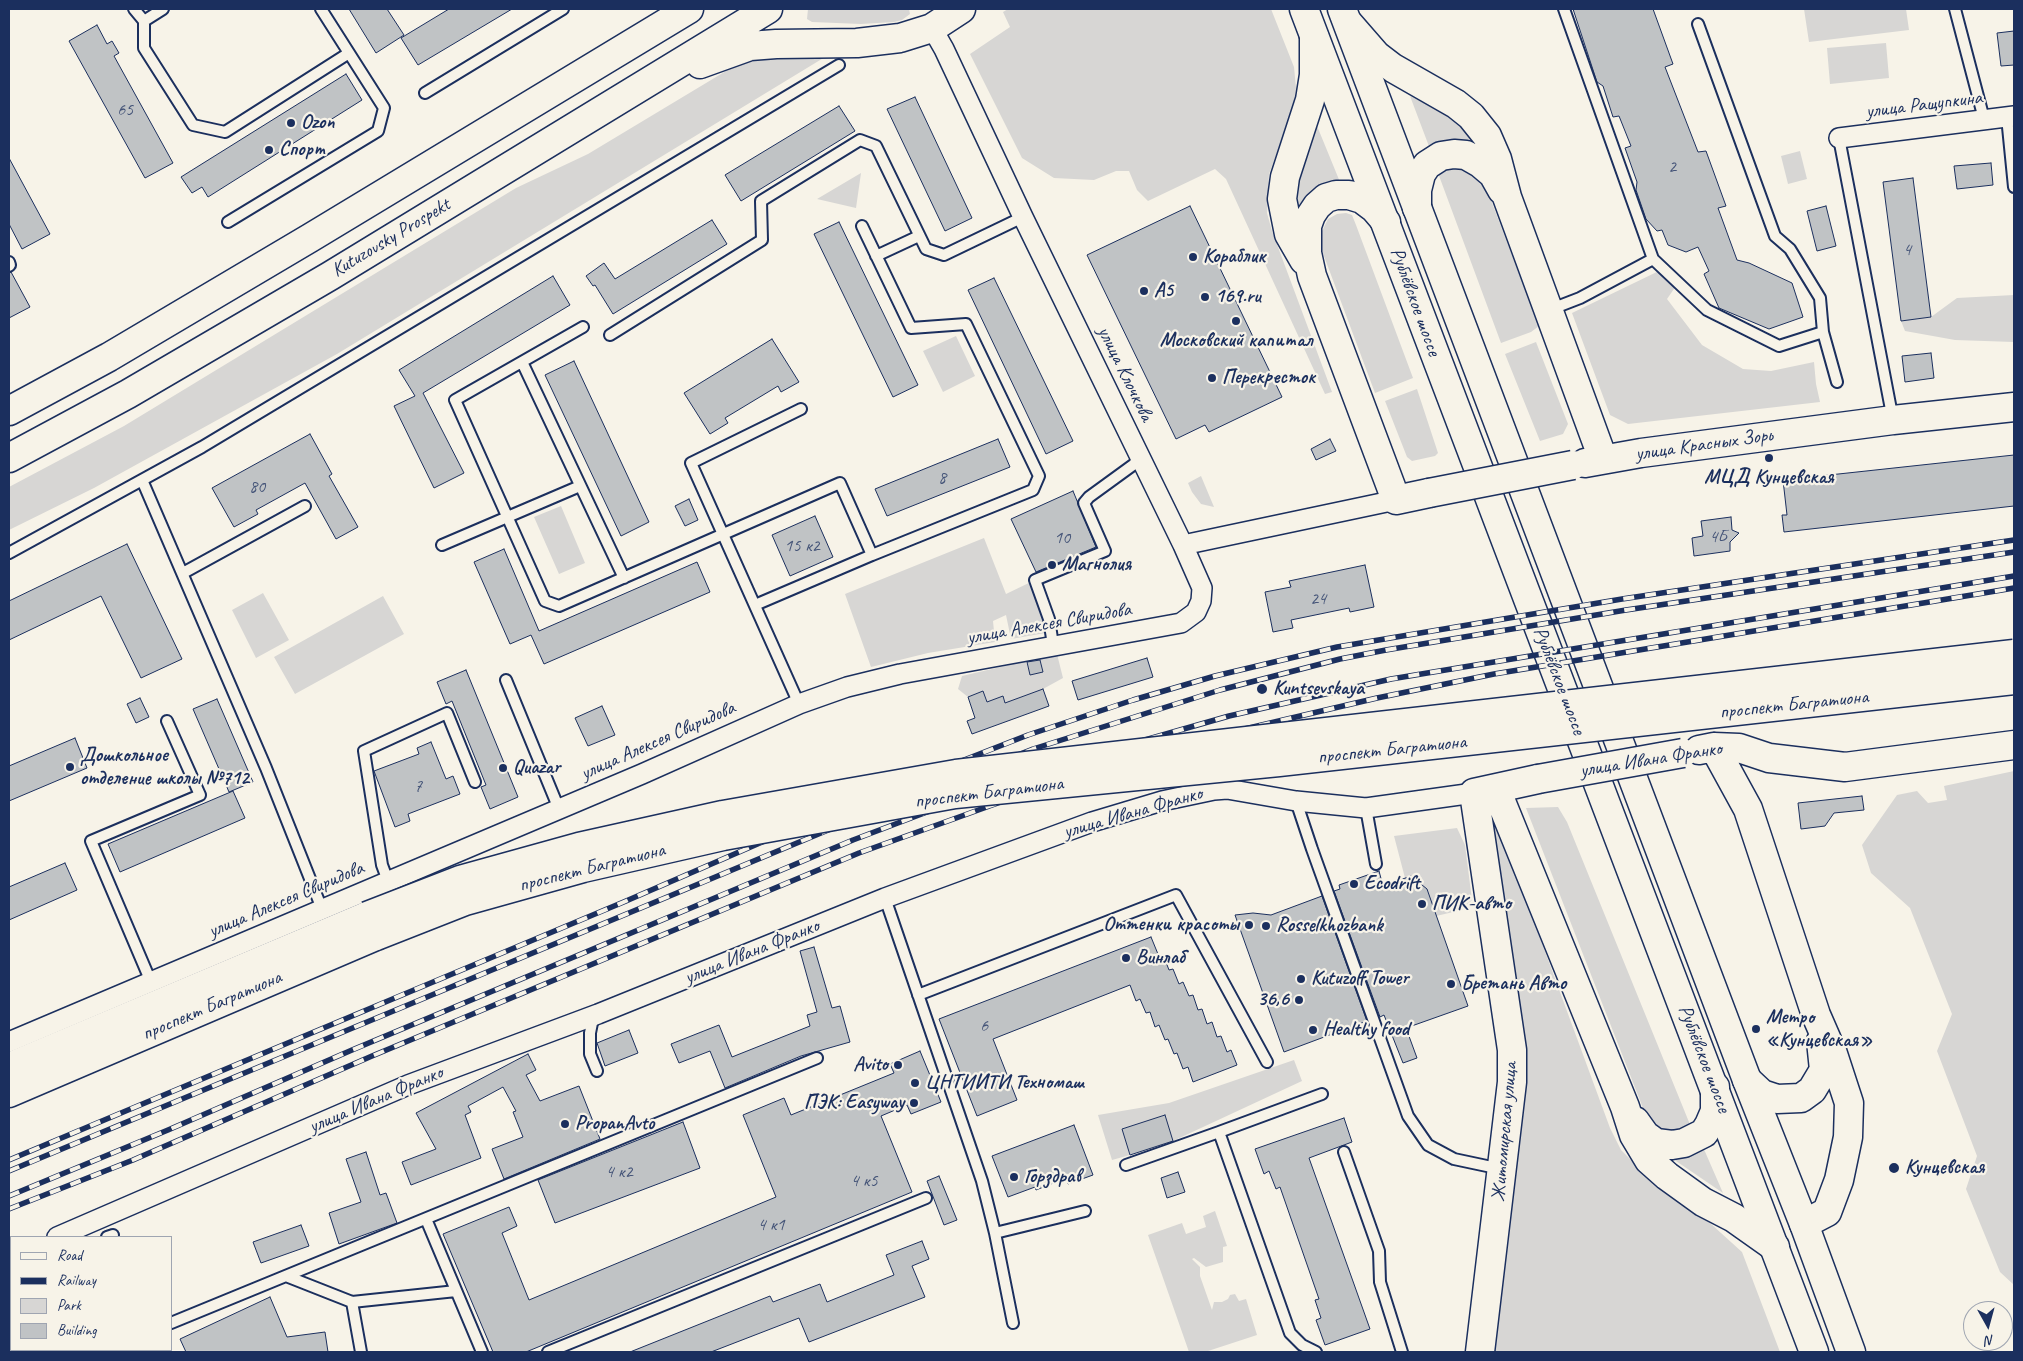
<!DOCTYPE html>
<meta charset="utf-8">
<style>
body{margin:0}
#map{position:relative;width:2023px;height:1361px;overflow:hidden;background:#f7f3e8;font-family:Caveat,sans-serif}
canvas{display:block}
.frame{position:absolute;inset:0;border:10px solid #1b2f5e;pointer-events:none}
.legend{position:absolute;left:10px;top:1236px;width:162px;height:115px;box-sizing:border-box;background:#f7f3e8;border:1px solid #9fa5b1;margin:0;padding:6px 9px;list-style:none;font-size:15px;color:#1b2f5e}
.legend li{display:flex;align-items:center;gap:10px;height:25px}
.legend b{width:25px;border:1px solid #9fa5b1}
.north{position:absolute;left:1963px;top:1301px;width:50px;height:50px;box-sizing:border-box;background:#f7f3e8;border:1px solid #9fa5b1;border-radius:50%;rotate:173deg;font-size:14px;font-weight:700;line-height:20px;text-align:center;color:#1b2f5e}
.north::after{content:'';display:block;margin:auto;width:18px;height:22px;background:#1b2f5e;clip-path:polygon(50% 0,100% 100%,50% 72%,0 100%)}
</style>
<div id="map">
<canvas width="2023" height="1361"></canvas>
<div class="frame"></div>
<ul class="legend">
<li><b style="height:6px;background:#f7f3e8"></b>Road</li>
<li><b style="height:6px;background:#1b2f5e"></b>Railway</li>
<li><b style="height:14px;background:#d7d6d4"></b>Park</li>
<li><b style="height:14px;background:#c0c3c5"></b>Building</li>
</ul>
<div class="north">N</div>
</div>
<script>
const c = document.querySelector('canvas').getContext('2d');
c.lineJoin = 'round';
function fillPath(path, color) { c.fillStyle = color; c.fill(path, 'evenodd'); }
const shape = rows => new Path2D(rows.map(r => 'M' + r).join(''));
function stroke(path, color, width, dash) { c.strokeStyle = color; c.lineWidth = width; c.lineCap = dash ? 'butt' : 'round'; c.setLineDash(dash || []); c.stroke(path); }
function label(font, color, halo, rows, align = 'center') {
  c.font = font + ' Caveat,sans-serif'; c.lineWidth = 4.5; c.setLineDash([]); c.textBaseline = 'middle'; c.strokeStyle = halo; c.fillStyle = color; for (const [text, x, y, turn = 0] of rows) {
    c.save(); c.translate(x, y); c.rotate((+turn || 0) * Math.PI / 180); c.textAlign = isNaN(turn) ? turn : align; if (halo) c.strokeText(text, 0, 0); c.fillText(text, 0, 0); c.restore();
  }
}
const green = shape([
 [808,9,909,9,910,14,902,20,894,22,861,24,812,22,807,19],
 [1008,9,1271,9,1294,67,1296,88,1293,109,1269,174,1267,213,1272,231,1332,392,1325,394,1226,179,1215,169,1148,201,1137,190,1129,171,1116,171,1094,180,1054,178,1022,158,970,54,1010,27,1003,12],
 [1804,9,1906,9,1909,30,1809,42],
 [1886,43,1889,78,1830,84,1827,48],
 [803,54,830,54,337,354,94,488,9,530,9,487,124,426,516,188,588,154,726,71,750,60],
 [1410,96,1469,126,1476,143,1466,140,1445,142,1430,149],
 [1315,121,1340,182,1328,183,1314,190,1296,208,1293,188],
 [1800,151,1807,179,1788,184,1781,156],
 [1461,165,1481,174,1539,326,1531,332,1501,343,1438,173,1443,170],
 [861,173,856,208,817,199],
 [1346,213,1352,215,1356,225,1413,378,1375,393,1321,248,1319,237,1328,219,1337,214],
 [1663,269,1678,283,1667,299,1702,345,1743,369,1771,371,1814,362,1816,384,1820,402,1628,424,1610,415,1572,313],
 [2014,295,2014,342,1955,340,1905,331,1901,321,1931,317,1957,298],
 [956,336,975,376,943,392,923,351],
 [1536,342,1568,424,1563,434,1540,441,1505,354],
 [1417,389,1438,453,1435,456,1412,461,1407,457,1385,401],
 [1201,476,1214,507,1201,504,1192,492,1188,483],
 [561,506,585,563,559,574,534,517],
 [984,538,1006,594,1035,580,1051,632,1011,639,1006,615,993,621,995,642,928,653,871,667,845,594],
 [263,593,289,640,256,658,232,610],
 [383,596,404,634,295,694,274,657],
 [1057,654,1063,678,1043,689,1005,703,1003,696,987,702,983,691,968,697,958,689,962,676,1026,661,1030,675,1043,672,1040,658],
 [2014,771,2014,1285,2000,1272,1966,1189,1977,1156,1937,1051,1952,1014,1910,908,1871,873,1862,845,1897,795,1917,791,1928,803,1947,800,1944,786],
 [1558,807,1567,822,1691,1127,1665,1135,1650,1126,1526,808],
 [1499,820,1511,859,1610,1128,1621,1150,1642,1171,1700,1214,1742,1252,1780,1352,1488,1352,1520,1082,1489,823],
 [1457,828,1465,845,1472,900,1462,910,1436,916,1411,876,1405,878,1394,836],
 [1294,1060,1302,1081,1173,1141,1165,1115,1122,1129,1130,1155,1112,1160,1098,1115,1169,1103],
 [1703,1147,1723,1193,1676,1161,1673,1156],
 [1215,1211,1227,1246,1223,1247,1223,1262,1206,1267,1194,1258,1192,1259,1200,1267,1200,1276,1212,1310,1214,1302,1222,1302,1228,1299,1230,1295,1235,1294,1239,1301,1246,1299,1257,1335,1205,1352,1189,1352,1148,1235,1182,1223,1186,1234,1206,1227,1203,1216]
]);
const building = shape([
 [349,9,387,9,404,35,376,53,349,9],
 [449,9,512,9,418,65,401,38,449,9],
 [1573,9,1653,9,1673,64,1665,67,1698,152,1706,151,1726,206,1718,208,1737,260,1749,263,1792,283,1803,317,1769,329,1719,308,1704,274,1709,271,1698,247,1686,252,1668,245,1662,230,1657,231,1646,219,1636,190,1637,182,1625,148,1631,146,1619,116,1613,117,1603,86,1597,82,1573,9],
 [97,25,107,44,112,41,119,53,114,56,173,163,145,178,69,41,97,25],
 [2014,31,2014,65,2001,66,1997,33,2014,31],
 [346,74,362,100,208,197,202,187,192,193,181,177,346,74],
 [915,97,972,218,945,231,887,109,915,97],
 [839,106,855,131,741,201,725,175,839,106],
 [9,158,50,234,22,249,9,224,9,158],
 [1991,163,1993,185,1957,189,1954,166,1991,163],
 [1913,178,1931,317,1901,321,1883,182,1913,178],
 [1190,206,1282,397,1209,432,1205,425,1176,439,1087,255,1190,206],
 [1826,206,1836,246,1817,251,1807,211,1826,206],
 [712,220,727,244,613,314,595,285,593,286,586,276,604,263,615,279,712,220],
 [839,222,918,385,893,397,814,234,839,222],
 [11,272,30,307,9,318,9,273,11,272],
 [553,276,570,305,423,393,464,473,434,488,394,406,415,396,399,370,553,276],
 [994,278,1073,441,1046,454,968,290,994,278],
 [772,339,799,382,781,392,778,386,725,418,728,423,710,434,684,393,772,339],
 [1931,353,1934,378,1905,382,1902,356,1931,353],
 [574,361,649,522,621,536,545,375,574,361],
 [310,434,332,474,329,476,358,527,336,539,305,483,256,510,258,514,234,527,212,488,310,434],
 [998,439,1010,467,887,516,875,489,998,439],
 [1330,439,1336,451,1316,460,1311,449,1330,439],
 [2014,455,2014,506,1784,532,1782,515,1787,515,1783,480,2014,455],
 [1073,491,1096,547,1036,572,1011,519,1073,491],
 [689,499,698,520,685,526,675,506,689,499],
 [815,516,833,557,790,576,772,535,815,516],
 [1731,517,1732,530,1739,533,1730,542,1730,551,1694,556,1692,538,1703,536,1701,521,1731,517],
 [127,544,182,659,141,678,101,596,9,640,9,601,127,544],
 [504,549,539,631,697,562,710,592,544,664,531,635,510,644,474,562,504,549],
 [1365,565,1374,607,1350,612,1349,608,1291,620,1293,628,1273,632,1265,592,1291,587,1289,581,1365,565],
 [1147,658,1153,677,1078,700,1072,681,1147,658],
 [1040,660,1043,672,1030,675,1027,662,1040,660],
 [466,670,518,797,490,809,481,787,486,785,452,701,446,704,437,682,466,670],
 [1043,689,1049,706,972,734,967,721,975,718,968,697,983,691,987,702,1003,696,1005,703,1043,689],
 [140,698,149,717,136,723,127,704,140,698],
 [217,699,253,782,229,792,193,709,217,699],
 [602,706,615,735,588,746,575,718,602,706],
 [75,738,87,768,9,801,9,766,75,738],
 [431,742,446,779,453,776,460,794,408,814,410,821,395,827,374,771,419,754,417,748,431,742],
 [233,791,245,818,120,872,108,844,233,791],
 [1862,796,1864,810,1834,813,1825,826,1801,829,1798,803,1862,796],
 [65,863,77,890,9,920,9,887,65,863],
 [1379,871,1383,886,1411,876,1427,889,1468,1006,1406,1028,1417,1058,1403,1063,1384,1015,1380,1017,1334,891,1340,889,1339,885,1379,871],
 [1322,896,1367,1021,1284,1052,1235,915,1253,913,1271,915,1322,896],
 [1151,937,1160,959,1164,957,1169,970,1173,969,1179,984,1183,982,1189,996,1193,995,1198,1010,1202,1009,1207,1024,1212,1022,1217,1037,1221,1036,1227,1052,1231,1050,1237,1065,1193,1082,1188,1067,1183,1069,1177,1053,1174,1054,1168,1039,1165,1040,1159,1025,1155,1027,1150,1012,1146,1013,1140,999,1136,1001,1130,985,993,1039,1017,1100,977,1116,939,1019,1151,937],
 [814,947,832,1008,840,1006,850,1042,801,1056,725,1088,710,1051,679,1063,671,1044,719,1025,732,1057,810,1026,807,1015,817,1012,800,951,814,947],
 [629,1030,638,1053,605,1066,597,1043,629,1030],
 [920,1051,941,1102,911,1114,907,1105,881,1116,912,1192,526,1352,493,1352,443,1234,509,1207,517,1226,502,1233,529,1300,776,1197,743,1115,784,1098,791,1115,894,1073,890,1064,920,1051],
 [528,1054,536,1070,526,1075,540,1101,579,1086,600,1139,504,1179,492,1149,523,1137,513,1112,516,1111,503,1087,468,1106,471,1112,465,1115,481,1158,411,1185,402,1162,436,1149,416,1113,528,1054],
 [1165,1115,1173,1141,1130,1155,1122,1129,1165,1115],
 [1344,1118,1352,1142,1309,1158,1370,1329,1325,1345,1316,1320,1321,1318,1315,1300,1319,1299,1280,1187,1276,1189,1269,1171,1264,1174,1255,1149,1344,1118],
 [683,1122,700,1168,555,1223,538,1180,683,1122],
 [1074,1125,1093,1175,1068,1184,1066,1178,1036,1190,1035,1187,1008,1197,992,1156,1074,1125],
 [366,1152,380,1195,386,1193,397,1223,339,1244,329,1213,361,1202,346,1159,366,1152],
 [1178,1172,1185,1192,1167,1198,1161,1178,1178,1172],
 [939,1176,957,1220,944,1225,927,1181,939,1176],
 [301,1225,309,1246,261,1263,253,1242,301,1225],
 [922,1241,929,1259,912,1266,925,1297,809,1342,799,1318,711,1352,630,1352,770,1296,773,1302,820,1284,827,1302,894,1275,886,1255,922,1241],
 [270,1297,287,1337,325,1332,328,1352,186,1352,180,1339,270,1297]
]);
const lane = shape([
 [134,9,144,21,144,48,193,125,225,132,349,53,321,9],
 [1955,9,1984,119],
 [144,21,163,9],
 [1698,24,1775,236,1790,249,1820,298,1823,332],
 [425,93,563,9],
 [2007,117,2014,187],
 [1839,138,1893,420],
 [228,222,378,131,384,108,349,53],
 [876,256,919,236],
 [1653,259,1707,310,1779,346,1823,332,1837,382],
 [9,262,10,265,9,266],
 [1549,310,1580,298,1653,259,1564,9],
 [583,327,455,400,545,601,559,606,840,483,872,555,1033,490,1039,476,966,324,911,328,862,226],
 [610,335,762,240,761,201,860,140,876,146,926,249,944,255,1023,217],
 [522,362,624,578],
 [142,480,266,768,322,909],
 [442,545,580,486],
 [9,553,202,447,839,65],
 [183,573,305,506],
 [755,605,872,555],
 [1053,645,1049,619,1035,580,1105,551,1084,503,1089,497,1133,465,1141,457],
 [506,680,559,809],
 [799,704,691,463,801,409],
 [1296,801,1312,849,1408,1116,1428,1145,1454,1159,1501,1169],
 [1366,808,1376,864],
 [388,881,382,865,364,751,447,713,475,782],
 [885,898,982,1181,995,1233],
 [151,982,91,841,200,795,167,721],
 [918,995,1176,895,1267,1062],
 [597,1071,590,1054,590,1033,592,1023,597,1015],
 [1344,1152,1379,1251,1380,1282,1402,1352],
 [1126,1165,1219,1132],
 [426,1219,482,1352],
 [107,1237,113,1235],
 [286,1276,352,1302,361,1352],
 [9,1279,11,1278],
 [352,1302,456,1291],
 [171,1323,817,1058],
 [1013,1323,995,1233,1085,1211],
 [100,1352,106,1350],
 [548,1352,926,1198],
 [1316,1352,1302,1345,1290,1333,1219,1132,1322,1094]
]);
const street = shape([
 [932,28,944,49,1023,217,1183,545,1396,500],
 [1839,138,2014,116],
 [9,1042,642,774,799,704,847,687,900,674,1181,623,1196,612,1201,601,1202,588,1183,545],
 [57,1237,408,1085,598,1014,885,898,1092,822,1162,801,1214,790,1227,789,1296,801,1366,808,1474,793],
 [9,1258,11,1257]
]);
const secondary = shape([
 [1349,24,1376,55,1393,68,1456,104,1471,116,1487,136,1497,159,1507,197,1603,459],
 [1417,208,1417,190,1421,174,1427,165,1441,156,1454,154,1466,155,1480,163,1493,174,1502,190],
 [1386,222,1374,208,1362,199,1349,195,1336,195,1326,198,1317,206,1311,215,1307,226,1307,253,1312,276,1396,500,1429,493],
 [1304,260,1289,234,1282,199,1285,177,1310,100,1314,75,1314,37],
 [1585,463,1641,453,1893,420,2014,407],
 [1714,747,1748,809,1816,1015,1833,1054,1849,1103,1848,1137,1839,1180,1827,1212,1804,1224],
 [1699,750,1714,747,1739,748,1769,758,1845,767,2014,745],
 [1496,789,1625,1107,1634,1135,1649,1160,1667,1176,1703,1202,1734,1218,1775,1247],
 [1747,1080,1762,1094,1777,1099,1801,1098,1812,1090,1824,1070,1821,1041],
 [1635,1121,1645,1135,1656,1143,1672,1145,1684,1143,1704,1133,1709,1125,1715,1111,1715,1087],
 [1480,1352,1512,1082,1512,1050,1474,793,1538,779]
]);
const primary = shape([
 [1304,9,1814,1352],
 [1342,9,1747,1080,1804,1224,1851,1352],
 [700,64,750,46,776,44,857,43,900,38,932,28,961,9],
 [9,411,109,357,310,238,689,9],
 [9,458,128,394,330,276,768,9],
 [9,1067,367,916],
 [9,1093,376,936]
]);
const rail = shape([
 [9,1160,626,901,836,810,1028,735,1133,700,1215,676,1337,647,1622,599,2014,540],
 [9,1171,845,823,1033,749,1220,690,1340,659,1386,650,1626,610,2014,552],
 [9,1196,168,1130,352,1050,853,840,1001,784,1138,742,1229,716,1391,679,2014,576],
 [9,1209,133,1160,372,1056,859,853,1009,799,1142,756,1236,731,1377,698,1494,674,2014,588]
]);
const secondaryBridge = shape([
 [1429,493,1573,465],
 [1538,779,1683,753]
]);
const primaryBridge = shape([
 [367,916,460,880,579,847,723,815,956,774,2014,654],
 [376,936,465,901,583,868,723,836,955,794,1279,762,2014,680]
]);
const markers = [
 [291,123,5,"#1b2f5e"],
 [269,150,5,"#1b2f5e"],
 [1193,257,5,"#1b2f5e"],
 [1144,291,5,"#1b2f5e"],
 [1205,297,5,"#1b2f5e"],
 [1236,321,5,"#1b2f5e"],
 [1212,378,5,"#1b2f5e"],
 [1769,458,5,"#1b2f5e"],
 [1052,565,5,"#1b2f5e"],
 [1262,689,6,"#1b2f5e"],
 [70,767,5,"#1b2f5e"],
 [503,768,5,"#1b2f5e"],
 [1354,884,5,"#1b2f5e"],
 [1422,904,5,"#1b2f5e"],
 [1249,925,5,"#1b2f5e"],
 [1266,926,5,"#1b2f5e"],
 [1126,958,5,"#1b2f5e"],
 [1301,979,5,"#1b2f5e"],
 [1451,984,5,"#1b2f5e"],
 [1299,1000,5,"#1b2f5e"],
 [1756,1029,5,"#1b2f5e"],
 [1313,1030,5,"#1b2f5e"],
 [898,1065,5,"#1b2f5e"],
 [915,1083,5,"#1b2f5e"],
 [914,1103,5,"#1b2f5e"],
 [565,1124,5,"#1b2f5e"],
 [1894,1168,6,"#1b2f5e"],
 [1014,1177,5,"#1b2f5e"]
];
const numberNames = [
 ["65",125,110],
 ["2",1672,167],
 ["4",1907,250],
 ["8",942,478],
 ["80",257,487],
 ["4Б",1718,537],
 ["10",1062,538],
 ["15 к2",802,546],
 ["24",1318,599],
 ["7",418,787],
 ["6",984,1026],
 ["4 к2",619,1172],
 ["4 к5",864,1181],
 ["4 к1",771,1225]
];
const streetNames = [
 ["улица Ращупкина",1924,105,-7],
 ["Kutuzovsky Prospekt",391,238,-31],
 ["Рублёвское шоссе",1415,302,70],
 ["улица Клочкова",1125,374,64],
 ["улица Красных Зорь",1704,445,-8],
 ["улица Алексея Свиридова",1049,624,-10],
 ["Рублёвское шоссе",1559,681,69],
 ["проспект Багратиона",1794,705,-6],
 ["улица Алексея Свиридова",658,741,-24],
 ["проспект Багратиона",1392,750,-6],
 ["улица Ивана Франко",1651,760,-9],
 ["проспект Багратиона",989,793,-7],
 ["улица Ивана Франко",1133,813,-16],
 ["проспект Багратиона",592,868,-14],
 ["улица Алексея Свиридова",286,900,-23],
 ["улица Ивана Франко",752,952,-22],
 ["проспект Багратиона",212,1006,-23],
 ["Рублёвское шоссе",1704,1059,69],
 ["улица Ивана Франко",376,1100,-23],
 ["Житомирская улица",1505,1132,-85]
];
const poiNames = [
 ["Ozon",301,123],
 ["Спорт",279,150],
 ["Кораблик",1203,257],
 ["А5",1154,291],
 ["169.ru",1215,297],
 ["Московский капитал",1236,341,"center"],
 ["Перекресток",1222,378],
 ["МЦД Кунцевская",1769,478,"center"],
 ["Магнолия",1062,565],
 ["Kuntsevskaya",1273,689],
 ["Дошкольное",80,756],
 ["отделение школы №712",80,779],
 ["Quazar",513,768],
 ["Ecodrift",1364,884],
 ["ПИК-авто",1432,904],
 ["Оттенки красоты",1239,925,"right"],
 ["Rosselkhozbank",1276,926],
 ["Винлаб",1136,958],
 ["Kutuzoff Tower",1311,979],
 ["Бретань Авто",1461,984],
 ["36,6",1289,1000,"right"],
 ["Метро",1766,1018],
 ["«Кунцевская»",1766,1041],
 ["Healthy food",1323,1030],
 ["Avito",888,1065,"right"],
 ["ЦНТИИТИ Техномаш",925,1083],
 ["ПЭК: Easyway",904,1103,"right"],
 ["PropanAvto",575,1124],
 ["Кунцевская",1905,1168],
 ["Горздрав",1024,1177]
];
fillPath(green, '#d7d6d4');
fillPath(building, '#c0c3c5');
stroke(building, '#1b2f5e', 1);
stroke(lane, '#1b2f5e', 14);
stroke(street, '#1b2f5e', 22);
stroke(secondary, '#1b2f5e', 31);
stroke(primary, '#1b2f5e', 31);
stroke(lane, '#f7f3e8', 10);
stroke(street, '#f7f3e8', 19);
stroke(secondary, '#f7f3e8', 28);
stroke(primary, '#f7f3e8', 28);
stroke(rail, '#1b2f5e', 5.5);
stroke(rail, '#f7f3e8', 4, [11]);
stroke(secondaryBridge, '#1b2f5e', 31, []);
stroke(primaryBridge, '#1b2f5e', 31, []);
stroke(secondaryBridge, '#f7f3e8', 28);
stroke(primaryBridge, '#f7f3e8', 28);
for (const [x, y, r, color] of markers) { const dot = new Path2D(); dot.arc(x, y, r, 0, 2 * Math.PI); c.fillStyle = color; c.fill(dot); stroke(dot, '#f7f3e8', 2); }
label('18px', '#445478', null, numberNames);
label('20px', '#1b2f5e', '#f7f3e8', streetNames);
label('bold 20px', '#1b2f5e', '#f7f3e8', poiNames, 'left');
</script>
